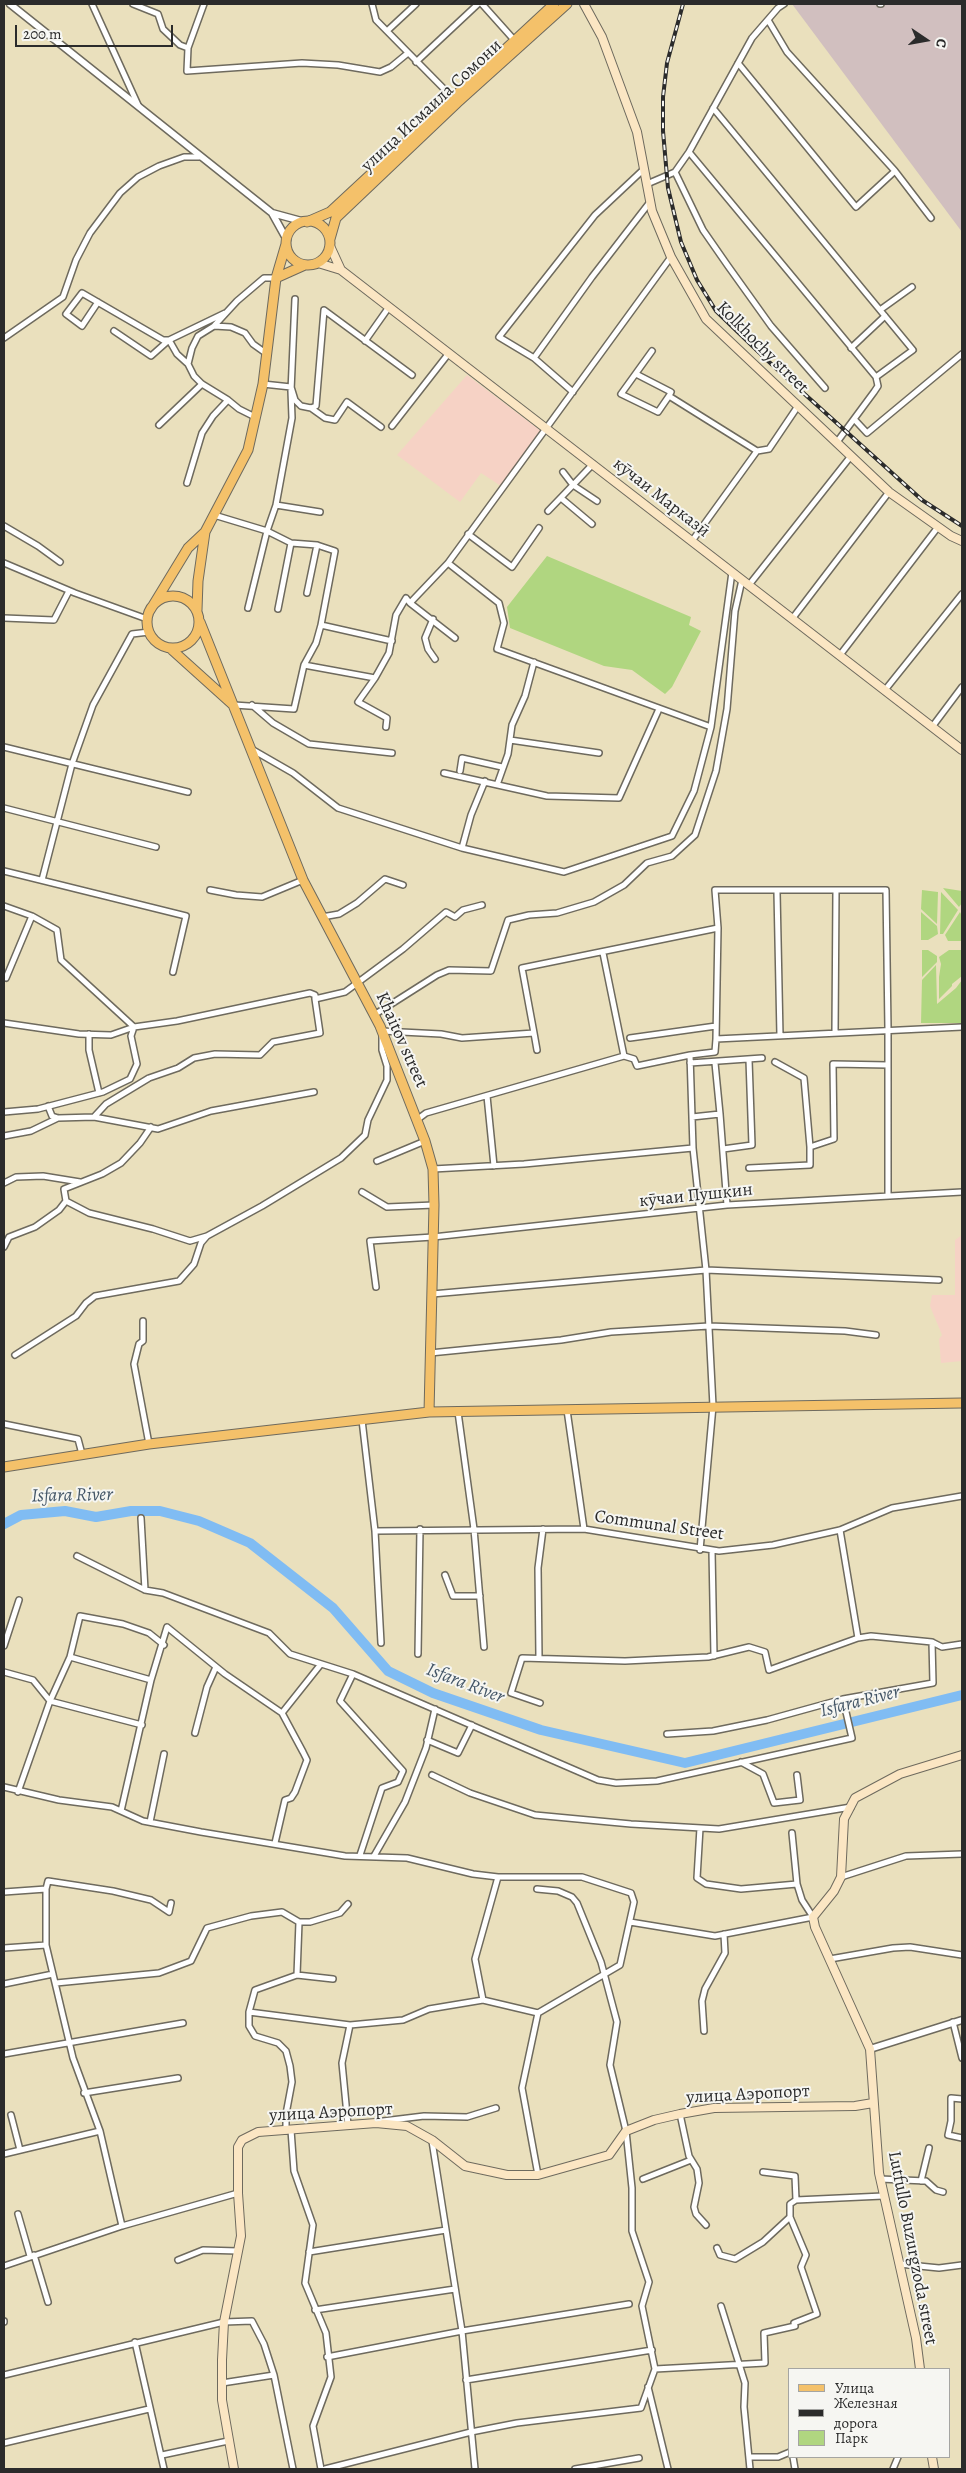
<!DOCTYPE html>
<meta charset="utf-8">
<style>
body{margin:0}
#map{position:relative;width:966px;height:2473px;overflow:hidden;background:#eae0bd;font-family:Alegreya,serif}
canvas{display:block}
.frame{position:absolute;inset:0;border:5px solid #2b2b2b;pointer-events:none}
.legend{position:absolute;left:788px;top:2368px;width:162px;height:90px;box-sizing:border-box;background:#f6f6f2;border:1px solid #a5a5a2;margin:0;padding:6px 9px;list-style:none;font-size:15px;color:#2b2b2b}
.legend li{display:flex;align-items:center;gap:10px;height:25px}
.legend b{width:25px;border:1px solid #a5a5a2}
.north{position:absolute;left:901px;top:15px;width:50px;height:50px;-webkit-text-stroke:4px #f6f6f2;paint-order:stroke;rotate:102deg;font-size:14px;font-weight:700;line-height:20px;text-align:center;color:#2b2b2b}
.north::after{content:'';display:block;margin:auto;width:18px;height:22px;background:#2b2b2b;clip-path:polygon(50% 0,100% 100%,50% 72%,0 100%)}
.scale{position:absolute;left:15px;top:25px;width:158px;height:22px;box-sizing:border-box;border:2px solid #2b2b2b;border-top:0;padding-left:6px;font-size:15px;line-height:18px;white-space:nowrap;color:#2b2b2b;-webkit-text-stroke:4px #f6f6f2;paint-order:stroke}
</style>
<div id="map">
<canvas width="966" height="2473"></canvas>
<div class="frame"></div>
<ul class="legend">
<li><b style="height:6px;background:#f4c16a"></b>Улица</li>
<li><b style="height:6px;background:#2b2b2b"></b>Железная дорога</li>
<li><b style="height:14px;background:#b0d680"></b>Парк</li>
</ul>
<div class="north">С</div>
<div class="scale">200 m</div>
</div>
<script>
const c = document.querySelector('canvas').getContext('2d');
c.lineJoin = 'round';
function fillPath(path, color) { c.fillStyle = color; c.fill(path, 'evenodd'); }
const shape = rows => new Path2D(rows.map(r => 'M' + r).join(''));
function stroke(path, color, width, dash) { c.strokeStyle = color; c.lineWidth = width; c.lineCap = dash ? 'butt' : 'round'; c.setLineDash(dash || []); c.stroke(path); }
function label(font, color, halo, rows, align = 'center') {
  c.font = font + ' Alegreya,serif'; c.lineWidth = 4; c.setLineDash([]); c.textBaseline = 'middle'; c.strokeStyle = halo; c.fillStyle = color; for (const [text, x, y, turn = 0] of rows) {
    c.save(); c.translate(x, y); c.rotate((+turn || 0) * Math.PI / 180); c.textAlign = isNaN(turn) ? turn : align; if (halo) c.strokeText(text, 0, 0); c.fillText(text, 0, 0); c.restore();
  }
}
const built = shape([
 [467,375,541,431,501,486,481,473,460,502,397,455],
 [962,1235,962,1361,941,1363,939,1339,942,1335,930,1306,932,1295,955,1295,955,1240]
]);
const industrial = shape([
 [792,4,962,4,962,232]
]);
const green = shape([
 [547,556,691,617,689,625,701,631,672,687,665,694,632,670,604,666,510,628,507,607],
 [943,888,962,891,962,903,959,907],
 [922,890,938,892,937,924,921,909],
 [941,892,958,910,943,934,940,934],
 [921,912,937,926,938,934,928,940,921,940],
 [960,912,962,916,962,941,948,941,945,935],
 [922,950,928,950,937,956,937,962,922,977],
 [949,950,962,950,962,976,952,984,952,986,939,999,939,977,941,964,939,957],
 [936,965,937,1004,956,988,962,980,962,1023,921,1023,922,980]
]);
const river = shape([
 [4,1524,21,1515,65,1511,96,1517,131,1511,160,1511,199,1521,250,1543,333,1608,388,1671,433,1693,541,1730,685,1763,962,1695]
]);
const minor = shape([
 [92,4,138,105],
 [133,4,158,14,163,29,180,45,188,48],
 [204,4,188,48,187,71,302,63,338,65,380,72,391,67,408,53],
 [372,4,376,20,454,99],
 [482,4,516,42],
 [784,4,778,8,752,38,689,152,675,172,703,230,728,266,771,326,825,388],
 [880,4,881,4],
 [768,20,787,52,895,171,931,218],
 [387,31,416,4],
 [416,62,478,4],
 [738,63,856,207,895,171],
 [713,108,913,350,876,377,878,386,874,392,837,442],
 [689,152,876,377],
 [647,184,675,172],
 [98,302,82,326,66,314,82,293,163,340,169,340,225,313],
 [880,310,912,287],
 [214,326,237,301,264,278,276,278],
 [114,331,151,356,169,340,177,354,188,364],
 [4,338,63,297,76,260,90,233,120,193,138,177,159,166,184,157,199,157],
 [365,341,389,307],
 [851,348,885,316],
 [652,351,621,394,658,412,669,396,757,451],
 [534,358,592,277,650,202],
 [636,374,671,392,669,396],
 [263,384,291,387,295,400,301,406,311,408,316,406,324,310,412,375],
 [573,392,534,358,499,337,595,215,644,169],
 [228,400,202,384,194,376,188,364,192,348,198,336,214,326,231,327,245,333,253,344,267,354],
 [311,408,325,418,335,420,347,402,381,427],
 [854,419,867,433,962,354],
 [159,425,202,384],
 [392,426,449,353],
 [563,472,573,485,593,464],
 [187,483,202,433,213,416,228,400,239,409,255,417],
 [561,498,592,524],
 [276,505,292,418,291,391,295,299],
 [548,511,573,485,597,501],
 [214,515,267,531,248,608],
 [4,526,38,546,60,562],
 [468,534,512,567,539,528],
 [692,541,757,451,769,449,798,406],
 [291,543,317,545,307,593],
 [317,545,335,551,321,625],
 [4,563,75,593,147,619],
 [448,563,499,603,504,623,497,649,711,727],
 [749,585,851,456],
 [410,603,455,638],
 [278,609,291,543,267,531,276,505,320,512],
 [4,618,54,620,69,591],
 [433,619,425,638,428,649,435,659],
 [792,619,889,492],
 [840,655,938,527],
 [304,665,375,678,389,653,396,615,406,598,410,603,448,563,671,257],
 [375,678,358,702,387,718,386,727],
 [885,690,962,594],
 [234,705,294,709,304,665,316,643,321,625,392,641],
 [252,705,273,723,309,744,392,753],
 [932,727,962,687],
 [510,740,599,753],
 [4,747,188,792],
 [253,750,293,773,338,808,462,848,564,872,672,836,694,791,711,727,732,572],
 [460,771,462,758,502,767],
 [444,773,547,796,619,798,659,709],
 [497,785,508,754,512,725,525,696,534,662],
 [4,808,156,847],
 [462,848,471,815,485,781],
 [4,871,186,916,173,972],
 [42,880,72,764,93,705,132,634,149,632],
 [210,890,236,895,262,897,303,880],
 [777,892,780,1036],
 [4,906,32,916,57,930,61,960,134,1027,131,1036,137,1064,130,1079,103,1092,38,1109,4,1112],
 [322,917,339,914,357,903,385,879,403,885],
 [603,953,624,1056],
 [6,978,32,916],
 [374,1015,437,975,449,970,491,971,508,920,529,915,557,913,594,902,624,885,647,863,672,856,695,835,716,771,727,709,735,611,742,580],
 [4,1023,79,1034,111,1035,134,1027,177,1021,310,993,315,995,315,999,345,992,403,949,446,912,455,917,463,910,482,905],
 [835,1032,836,891],
 [534,1033,537,1050],
 [89,1034,89,1050,99,1093],
 [630,1038,716,1026],
 [716,1039,718,928,715,890,886,890,888,1029,888,1195],
 [775,1062,804,1078,810,1147],
 [690,1063,762,1058],
 [715,1063,720,1114],
 [487,1096,494,1166],
 [48,1106,52,1116,58,1118,94,1117,106,1104,149,1078,178,1068,194,1058,215,1054,260,1055,273,1042,320,1033,315,999],
 [94,1117,158,1129,211,1111,314,1092],
 [692,1117,720,1114,727,1205],
 [418,1119,426,1113,624,1056,634,1059,637,1066,690,1055],
 [151,1127,140,1143,121,1163,102,1174,64,1189,66,1201,89,1213,153,1229,190,1241,207,1236,262,1206,341,1158,365,1135,368,1120,387,1080,387,1066,382,1050,382,1031,441,1034,462,1038,534,1033,522,968,718,928],
 [4,1136,31,1131,58,1118],
 [723,1149,752,1145,749,1060],
 [377,1161,425,1141],
 [749,1168,810,1165,810,1147,834,1139,833,1064,888,1065],
 [433,1169,524,1164,693,1148],
 [4,1183,16,1177,43,1176,80,1182],
 [362,1192,387,1207,434,1205],
 [4,1247,9,1237,35,1227,59,1210,66,1201],
 [376,1287,370,1241,433,1237,727,1205,962,1192],
 [432,1294,706,1270,939,1280],
 [143,1321,143,1341,139,1344,134,1364,149,1444],
 [430,1353,561,1340,611,1332,709,1326,845,1331,876,1335],
 [15,1355,76,1316,86,1303,95,1296,179,1281,194,1264,201,1243,207,1236],
 [567,1410,584,1529],
 [458,1412,474,1529,484,1647],
 [362,1420,375,1531,381,1643],
 [4,1424,78,1439,82,1454],
 [141,1518,145,1590],
 [840,1530,858,1638],
 [375,1531,584,1529,719,1551,773,1545,840,1530,892,1508,962,1496],
 [700,1550,713,1406,706,1270,693,1148,690,1055,715,1052,716,1039,962,1027],
 [712,1551,714,1656],
 [77,1556,145,1590,163,1593,269,1633,290,1654,353,1674,598,1780,616,1783,657,1781,852,1738,843,1699,767,1720,713,1731,667,1734],
 [445,1575,453,1596,480,1596],
 [4,1646,19,1600],
 [418,1654,420,1529],
 [70,1657,151,1680],
 [539,1658,538,1568,543,1529],
 [4,1672,33,1680,50,1701,18,1792],
 [353,1674,340,1701,403,1771,398,1782,382,1788,360,1855],
 [843,1699,933,1683,932,1642],
 [540,1703,511,1693,522,1658,625,1661,708,1657,749,1647,765,1652,769,1670,858,1638,871,1636,932,1642,942,1647,962,1644],
 [282,1713,321,1664],
 [142,1725,50,1701,70,1657,80,1616,123,1624,149,1633,164,1645],
 [195,1733,207,1687,216,1667],
 [427,1740,458,1753,472,1725],
 [741,1762,763,1774,774,1803,800,1800,797,1775],
 [432,1775,470,1793,535,1815,631,1824,719,1829,851,1807],
 [4,1787,59,1800,112,1807,143,1821,201,1832,345,1856,407,1858,473,1874,498,1877,582,1877,631,1893,634,1902,620,1965,538,2013,522,2088,538,2175],
 [121,1811,151,1680,167,1627,225,1674,282,1713,303,1752,307,1760,295,1792,291,1798,285,1800,275,1843],
 [150,1822,164,1754],
 [700,1828,697,1878,706,1884,741,1889,797,1884],
 [374,1856,405,1802,426,1748,435,1709],
 [498,1877,475,1959,483,2000,538,2013],
 [841,1877,906,1856,962,1854],
 [4,1892,46,1889],
 [299,1922,310,1922,340,1913,348,1904],
 [630,1922,715,1936,813,1917,802,1900,797,1884,792,1833],
 [4,1948,46,1945],
 [830,1959,893,1948,910,1947,962,1955],
 [56,1983,159,1973,191,1961,207,1928,251,1916,282,1912,299,1922,297,1975],
 [4,1984,53,1974],
 [249,2012,350,2025,403,2020,429,2009,483,2000],
 [953,2022,962,2058],
 [704,2031,702,2001,705,1989,725,1953,724,1934],
 [4,2054,183,2023],
 [84,2093,178,2078],
 [962,2099,951,2098,951,2121,948,2135,962,2138],
 [680,2114,689,2156,697,2169,699,2183,694,2207,696,2214,706,2225],
 [11,2115,20,2150],
 [383,2121,424,2116,467,2117,496,2108],
 [348,2125,342,2063,350,2025],
 [291,2130,294,2171,313,2225,305,2283,326,2333,331,2377,313,2426,321,2469],
 [286,2131,286,2114,292,2082,290,2066,286,2051,278,2043,255,2036,249,2026,249,2012,255,1990,297,1975,333,1979],
 [4,2154,100,2131],
 [763,2172,795,2176,796,2200],
 [643,2179,691,2160],
 [880,2179,926,2181,936,2190,943,2192],
 [921,2181,929,2148],
 [18,2214,30,2256],
 [122,2226,100,2131,73,2058,46,1945,46,1889,48,1881,113,1891,151,1900,169,1912,171,1903],
 [717,2248,720,2255,735,2259,763,2242,790,2217,790,2204,796,2200,883,2196],
 [309,2252,446,2230],
 [34,2255,48,2302],
 [178,2260,203,2250,238,2251],
 [899,2264,939,2268,962,2265],
 [4,2266,122,2226,238,2193],
 [721,2306,745,2383,744,2407,750,2469],
 [315,2310,455,2289],
 [4,2321,4,2322],
 [135,2342,164,2469],
 [327,2357,462,2331,432,2141],
 [655,2369,765,2363,764,2333,795,2326,794,2323,817,2314,801,2267,806,2255,790,2217],
 [4,2375,224,2322,252,2321,264,2344,274,2375,293,2469],
 [466,2380,652,2350],
 [222,2383,274,2375],
 [648,2387,668,2469],
 [4,2443,149,2409],
 [162,2455,228,2441],
 [749,2457,778,2457,790,2452],
 [793,2457,795,2469],
 [325,2469,471,2432,517,2423,641,2408,655,2369,642,2306,649,2282,632,2231,632,2188,626,2131,610,2065,617,2022,601,1962,577,1903,572,1897,558,1891,537,1889],
 [475,2469,462,2331,629,2304],
 [575,2469,639,2458],
 [893,2469,898,2457]
]);
const tertiary = shape([
 [10,4,272,213,305,222],
 [272,213,287,240],
 [870,2049,962,2020]
]);
const secondary = shape([
 [584,4,602,37,637,132,652,211,671,257,706,319,889,492,951,536,962,541],
 [330,246,341,270],
 [318,263,341,270,962,750],
 [920,2369,916,2338,879,2173,870,2049,815,1927,813,1917,834,1891,841,1877,844,1819,855,1798,900,1774,962,1755],
 [932,2457,934,2469],
 [234,2469,222,2400,222,2360,224,2322,241,2236,238,2193,238,2147,242,2140,258,2132,376,2123,407,2126,432,2140,465,2166,507,2175,538,2175,609,2155,626,2131,654,2120,680,2114,714,2108,855,2106,873,2103]
]);
const primary = shape([
 '286 243a22 22 0 1 1 44 0a22 22 0 1 1-44 0Z',
 [307,222,330,212,554,4],
 [330,239,336,218,457,103,567,4],
 [276,278,305,265],
 '147 622a26 26 0 1 1 52 0a26 26 0 1 1-52 0Z',
 [197,610,198,581,205,532],
 [149,612,188,548,205,532,248,450,263,384,276,278,286,244],
 [200,622,303,880,380,1026,425,1141,433,1169,434,1205,429,1412],
 [171,649,232,704],
 [4,1467,149,1444,429,1412,962,1403]
]);
const rail = shape([
 [683,4,667,63,663,97,663,131,668,188,681,242,697,280,716,311,768,361,922,500,962,526]
]);
const streetNames = [
 ["улица Исмаила Сомони",432,106,-43],
 ["Kolkhochy street",762,348,45],
 ["кӯчаи Марказӣ",661,498,38],
 ["Khaitov street",401,1040,66],
 ["кӯчаи Пушкин",696,1196,-6],
 ["Communal Street",659,1526,8],
 ["улица Аэропорт",748,2095,-3],
 ["улица Аэропорт",331,2113,-3],
 ["Lutfullo Buzurgzoda street",912,2248,79]
];
const waterNames = [
 ["Isfara River",72,1496,-1],
 ["Isfara River",465,1684,21],
 ["Isfara River",860,1702,-14]
];
fillPath(built, '#f6d2c5');
fillPath(industrial, '#d1bfbf');
fillPath(green, '#b0d680');
stroke(river, '#80bcf3', 10);
stroke(minor, '#6e6a5e', 8);
stroke(tertiary, '#6e6a5e', 9);
stroke(secondary, '#6e6a5e', 10);
stroke(primary, '#6e6a5e', 11);
stroke(minor, '#fff', 5);
stroke(tertiary, '#fff', 6);
stroke(secondary, '#fbe6c3', 8);
stroke(primary, '#f4c16a', 9);
stroke(rail, '#2b2b2b', 4);
stroke(rail, '#f6f6f2', 2, [5.5]);
label('18px', '#2b2b2b', '#f6f6f2', streetNames);
label('italic 19px', '#445667', '#f6f6f2', waterNames);
</script>
